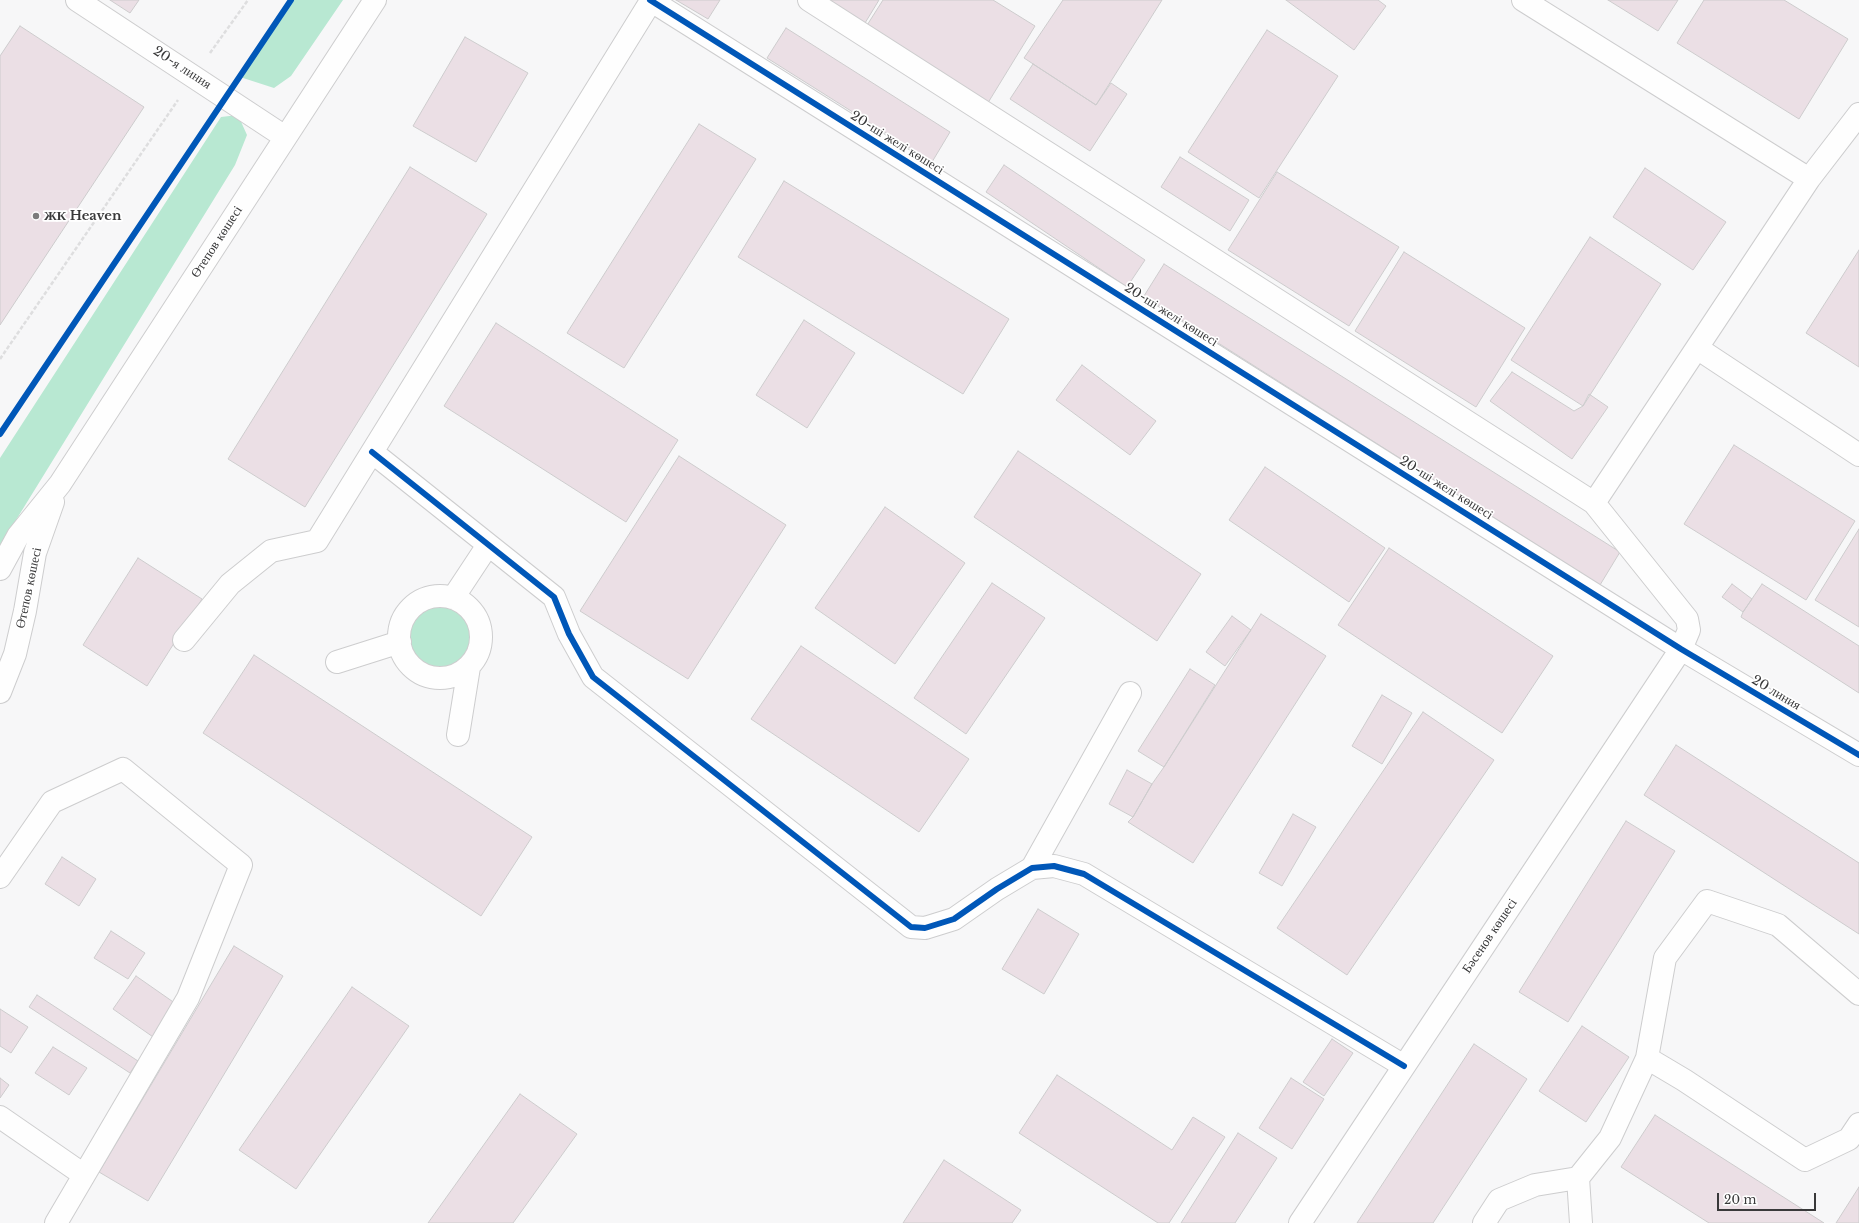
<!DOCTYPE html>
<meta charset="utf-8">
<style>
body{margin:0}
#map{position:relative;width:1859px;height:1223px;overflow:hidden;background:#f7f7f8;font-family:"Libre Baskerville",serif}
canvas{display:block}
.scale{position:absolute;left:1717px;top:1193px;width:99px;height:18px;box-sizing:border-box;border:2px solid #39393a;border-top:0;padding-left:5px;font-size:12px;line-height:14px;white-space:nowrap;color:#39393a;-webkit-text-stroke:3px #fff;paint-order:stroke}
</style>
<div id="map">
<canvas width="1859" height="1223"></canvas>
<div class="scale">20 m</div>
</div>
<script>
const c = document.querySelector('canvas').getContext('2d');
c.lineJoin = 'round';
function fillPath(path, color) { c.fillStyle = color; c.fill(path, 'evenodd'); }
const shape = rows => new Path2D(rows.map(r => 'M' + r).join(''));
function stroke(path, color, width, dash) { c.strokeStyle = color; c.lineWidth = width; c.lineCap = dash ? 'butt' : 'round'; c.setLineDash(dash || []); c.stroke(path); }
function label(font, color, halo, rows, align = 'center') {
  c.font = font + ' "Libre Baskerville",serif'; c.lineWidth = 3.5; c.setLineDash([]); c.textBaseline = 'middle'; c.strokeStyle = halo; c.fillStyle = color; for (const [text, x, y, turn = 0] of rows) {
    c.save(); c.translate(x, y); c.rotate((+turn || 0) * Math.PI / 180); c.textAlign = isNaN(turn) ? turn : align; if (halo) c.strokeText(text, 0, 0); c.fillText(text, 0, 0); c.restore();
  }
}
const green = shape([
 [291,0,343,0,291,76,274,88,240,77],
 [238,115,247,135,235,165,0,546,0,458,221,117],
 '408 636a31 31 0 1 1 62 0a31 31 0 1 1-62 0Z'
]);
const building = shape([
 [110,0,139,0,130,13,110,0],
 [676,0,720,0,708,19,676,0],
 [818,0,879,0,862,28,818,0],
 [883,0,993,0,1035,26,986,106,864,30,883,0],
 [1063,0,1162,0,1096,105,1024,58,1063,0],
 [1286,0,1378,0,1386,6,1354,50,1286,0],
 [1608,0,1678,0,1658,31,1608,0],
 [1704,0,1784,0,1848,39,1799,119,1677,43,1704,0],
 [20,26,144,107,0,325,0,56,20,26],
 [786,28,950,132,932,162,767,58,786,28],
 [1267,30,1338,76,1259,198,1188,152,1267,30],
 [465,37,528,73,476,162,413,126,465,37],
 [1033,64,1096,105,1111,83,1127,94,1090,151,1010,99,1033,64],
 [699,124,756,159,624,368,567,333,699,124],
 [1180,157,1249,200,1230,231,1161,187,1180,157],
 [1004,165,1145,260,1127,287,986,192,1004,165],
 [410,167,487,214,305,507,228,459,410,167],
 [1645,168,1726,222,1693,270,1613,217,1645,168],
 [1277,172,1399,247,1349,326,1228,250,1277,172],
 [784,181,1009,319,963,394,738,257,784,181],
 [1590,237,1661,284,1583,406,1511,360,1590,237],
 [1859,250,1859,367,1806,333,1859,250],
 [1404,252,1525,328,1476,407,1355,331,1404,252],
 [1164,264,1620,552,1600,585,1144,296,1164,264],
 [804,320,855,353,807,428,756,395,804,320],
 [496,323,678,440,626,522,444,406,496,323],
 [1082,365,1156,421,1130,455,1056,400,1082,365],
 [1512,372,1574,411,1583,406,1589,394,1608,407,1572,459,1490,401,1512,372],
 [1734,445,1855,521,1806,600,1684,524,1734,445],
 [1018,451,1201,574,1157,641,974,517,1018,451],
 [679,456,786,525,688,679,580,611,679,456],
 [1265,467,1385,548,1349,602,1229,520,1265,467],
 [885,507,965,563,895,664,815,608,885,507],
 [1859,529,1859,627,1815,600,1859,529],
 [1389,548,1553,656,1502,733,1338,625,1389,548],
 [138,558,202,599,147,686,83,645,138,558],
 [992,583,1045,618,966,734,914,698,992,583],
 [1732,584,1752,599,1743,612,1722,597,1732,584],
 [1762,584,1859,646,1859,693,1741,617,1743,612,1762,584],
 [1261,614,1326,656,1193,863,1128,822,1133,817,1152,784,1164,767,1261,614],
 [1232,616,1251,630,1225,666,1206,652,1232,616],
 [801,646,969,759,919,832,751,719,801,646],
 [254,655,532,837,481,916,203,733,254,655],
 [1190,669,1215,685,1164,767,1138,751,1190,669],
 [1382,695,1412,713,1382,764,1352,746,1382,695],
 [1423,712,1494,760,1347,975,1277,928,1423,712],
 [1676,745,1859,863,1859,934,1644,795,1676,745],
 [1127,770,1152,784,1133,817,1109,804,1127,770],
 [1293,814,1316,827,1282,886,1259,873,1293,814],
 [1626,821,1675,851,1568,1022,1519,992,1626,821],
 [62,857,96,879,79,906,45,884,62,857],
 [1038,909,1079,934,1044,994,1002,969,1038,909],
 [111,931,145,953,128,979,94,958,111,931],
 [234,946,283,976,148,1201,99,1172,234,946],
 [136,976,179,1006,156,1039,113,1009,136,976],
 [352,987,409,1026,296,1189,239,1150,352,987],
 [37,995,138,1061,130,1073,29,1007,37,995],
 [0,1009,28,1027,11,1053,0,1046,0,1009],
 [1582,1026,1629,1057,1586,1122,1539,1091,1582,1026],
 [1332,1039,1353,1053,1324,1096,1303,1082,1332,1039],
 [1474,1044,1527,1079,1433,1223,1357,1223,1474,1044],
 [53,1047,87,1068,69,1095,35,1073,53,1047],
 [1057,1075,1172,1150,1193,1117,1225,1137,1169,1223,1158,1223,1019,1133,1057,1075],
 [0,1078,9,1085,0,1098,0,1078],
 [1291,1078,1324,1099,1292,1149,1259,1128,1291,1078],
 [520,1094,577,1134,513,1223,428,1223,520,1094],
 [1655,1115,1824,1223,1709,1223,1621,1167,1655,1115],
 [1238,1133,1277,1158,1235,1223,1181,1223,1238,1133],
 [944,1160,1021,1210,1012,1223,903,1223,944,1160],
 [1859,1187,1859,1223,1836,1223,1859,1187]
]);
const path = shape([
 [210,53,248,0],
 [0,359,178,100]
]);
const minor = shape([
 [77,0,285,137],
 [650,0,1681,649,1859,755],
 [809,0,1594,503,1809,179,1859,114],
 [1523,0,1809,179],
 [1697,348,1859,455],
 [372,452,554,597,569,634,593,677,911,927,925,928,954,919,997,889,1032,868,1054,866,1084,874,1404,1066],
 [0,569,18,536,60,484,375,0],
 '399 637a41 41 0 1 1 82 0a41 41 0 1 1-82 0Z',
 [453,598,488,545],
 [184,640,230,584,271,551,317,541,651,1],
 [337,662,400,642],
 [0,692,15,654,25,611,35,553,53,502],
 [458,735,469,667],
 [1032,868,1130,693],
 [0,877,52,802,123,769,241,865,188,998,56,1223],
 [1647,1058,1665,958,1707,901,1778,925,1859,994],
 [0,1117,84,1175],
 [1578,1178,1581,1223],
 [1300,1223,1681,649,1689,630,1687,619,1594,503],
 [1484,1223,1499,1200,1535,1185,1578,1178,1610,1138,1647,1058,1684,1080,1805,1160,1849,1139,1859,1124]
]);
const cycleway = shape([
 [650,0,1681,649,1859,755],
 [0,434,291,0],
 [372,452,554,597,569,634,593,677,911,927,925,928,954,919,997,889,1032,868,1054,866,1084,874,1404,1066]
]);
const markers = [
 [36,216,4,"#7c7c7c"]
];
const streetNames = [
 ["20-я линия",182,68,33],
 ["20-ші желі көшесі",897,143,32],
 ["Өтепов көшесі",217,242,-57],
 ["20-ші желі көшесі",1171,315,32],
 ["20-ші желі көшесі",1446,488,32],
 ["Өтепов көшесі",29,588,-78],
 ["20 линия",1776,693,31],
 ["Бәсенов көшесі",1490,936,-56]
];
const poiNames = [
 ["ЖК Heaven",44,216]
];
fillPath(green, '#b8e8d2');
fillPath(building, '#ebdfe5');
stroke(building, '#cdcccd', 1);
stroke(minor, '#cdcdce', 24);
stroke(path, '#dededf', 2.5, [4, 2]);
stroke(minor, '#fefefe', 22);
stroke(cycleway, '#0057b8', 6);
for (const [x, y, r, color] of markers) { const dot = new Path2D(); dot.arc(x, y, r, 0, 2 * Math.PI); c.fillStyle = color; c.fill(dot); stroke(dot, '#fff', 1.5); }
label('13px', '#39393a', '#fff', streetNames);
label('bold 13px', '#39393a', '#fff', poiNames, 'left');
</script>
